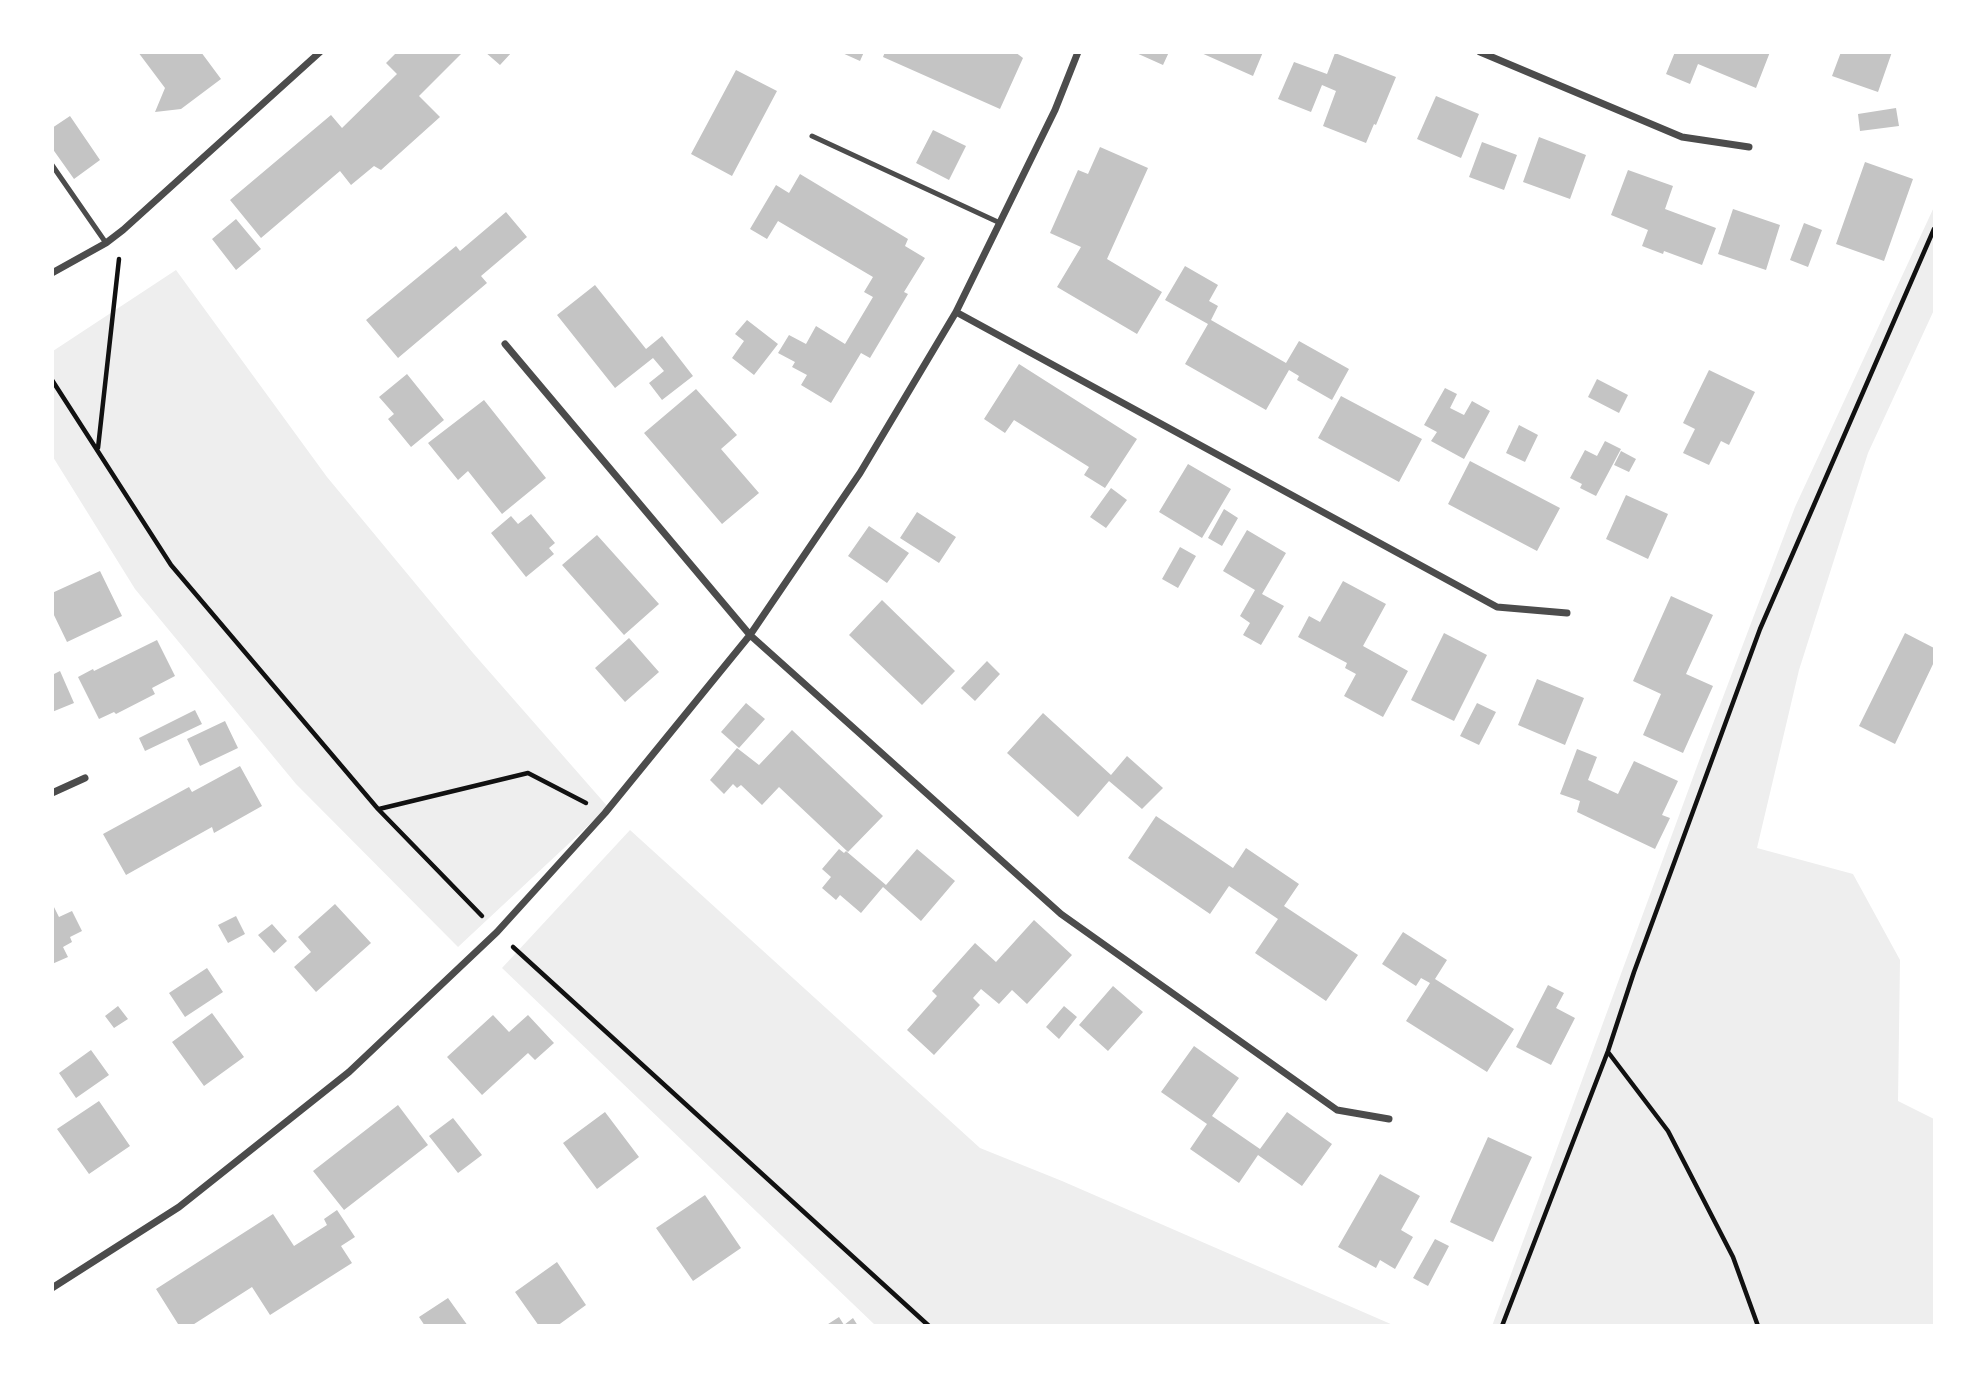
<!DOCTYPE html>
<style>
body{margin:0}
#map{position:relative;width:1987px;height:1378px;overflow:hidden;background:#fff;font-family:"Public Sans",sans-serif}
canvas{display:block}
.frame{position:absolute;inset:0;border:54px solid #fff;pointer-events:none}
</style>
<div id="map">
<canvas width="1987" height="1378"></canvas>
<div class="frame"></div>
</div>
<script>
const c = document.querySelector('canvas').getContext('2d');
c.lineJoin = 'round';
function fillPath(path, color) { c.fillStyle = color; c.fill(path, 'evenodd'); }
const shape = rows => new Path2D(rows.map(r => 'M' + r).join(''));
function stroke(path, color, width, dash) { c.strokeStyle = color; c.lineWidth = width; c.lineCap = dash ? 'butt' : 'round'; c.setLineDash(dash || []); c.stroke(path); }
const green = shape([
 [1934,207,1934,310,1868,453,1799,670,1757,848,1853,874,1900,960,1898,1101,1934,1119,1934,1325,1492,1326,1703,750,1795,507],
 [176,270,327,477,473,653,608,807,458,947,296,784,135,589,53,457,53,351],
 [630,830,980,1148,1062,1181,1393,1325,875,1325,502,968]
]);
const building = shape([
 [138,52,201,52,221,79,181,109,155,112,165,88],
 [397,52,463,52,419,96,440,117,381,170,374,166,351,185,340,171,261,238,230,200,331,115,342,128,397,74,386,63],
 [485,52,512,52,500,65],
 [840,52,864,52,860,61],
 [885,52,1015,52,1023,58,1000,109,883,57],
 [1134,52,1169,52,1163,65],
 [1199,52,1263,52,1253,76],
 [1675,52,1770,52,1756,88,1698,64,1690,84,1666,74],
 [1841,52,1892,52,1878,92,1832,76],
 [1335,53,1396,77,1376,125,1374,124,1366,143,1323,126,1336,91,1322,85,1311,112,1278,99,1294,62,1327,74],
 [736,70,777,91,732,176,691,154],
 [1436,96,1479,114,1461,158,1417,139],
 [1896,108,1899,126,1860,131,1858,114],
 [70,116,100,160,74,179,52,148,52,128],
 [933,130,966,146,949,180,916,163],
 [1539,137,1586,155,1570,199,1523,182],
 [1482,142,1517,155,1504,190,1469,177],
 [1100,147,1148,168,1107,259,1162,292,1137,334,1057,287,1081,247,1050,233,1078,170,1088,174],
 [1865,162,1913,179,1884,261,1836,244],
 [1628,170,1673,186,1665,209,1716,228,1702,265,1664,251,1663,254,1642,246,1648,230,1611,215],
 [800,174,908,239,905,246,925,258,904,292,908,294,870,358,861,353,831,403,801,385,807,375,792,367,795,362,778,353,789,335,806,344,816,326,845,344,873,297,864,292,873,277,778,221,767,239,750,229,776,185,789,193],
 [1733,209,1780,225,1766,270,1718,254],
 [506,212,527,237,481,276,487,283,398,358,366,320,456,246,460,251],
 [236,219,261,249,236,270,212,239],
 [1804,223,1822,230,1808,267,1790,260],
 [1185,266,1218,285,1209,301,1218,306,1211,320,1286,363,1299,341,1349,369,1332,400,1297,380,1299,376,1289,370,1266,410,1185,364,1208,324,1165,300],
 [595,285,646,349,662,336,693,376,662,400,649,383,664,371,653,358,615,388,557,315],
 [747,320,778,344,754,375,732,358,744,341,735,334],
 [1019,364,1137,439,1105,488,1084,475,1089,467,1014,420,1005,433,984,419],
 [1709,370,1755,392,1729,445,1721,441,1709,465,1683,453,1695,429,1683,423],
 [407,374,444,420,411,447,388,419,394,414,379,397],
 [1597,379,1628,395,1619,413,1588,397],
 [1445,388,1457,394,1450,408,1464,415,1472,401,1490,411,1464,459,1431,441,1437,432,1424,425],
 [696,389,737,435,721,449,759,493,722,524,644,433],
 [1341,396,1422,439,1399,482,1318,438],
 [484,400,546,478,502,514,468,471,458,480,428,443],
 [1519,425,1538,435,1525,462,1506,453],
 [1605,441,1621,449,1596,496,1580,488,1582,484,1570,478,1585,450,1597,456],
 [1621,451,1636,459,1629,472,1614,465],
 [1470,461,1560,508,1537,551,1448,504],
 [1188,464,1231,489,1202,538,1159,512],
 [1111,488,1127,500,1106,528,1090,517],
 [1626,495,1668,514,1648,559,1606,539],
 [1224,509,1238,518,1222,546,1208,538],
 [917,512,956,537,939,563,900,538],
 [531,514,555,543,549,548,554,554,526,577,491,533,511,516,518,524],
 [869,526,909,553,887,583,848,556],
 [1247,530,1286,553,1262,594,1284,606,1261,645,1243,635,1250,623,1240,616,1255,590,1223,571],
 [597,535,659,604,624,635,562,565],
 [1180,547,1196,556,1178,588,1162,579],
 [100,571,122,616,67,642,52,611,52,593],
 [1343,581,1386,604,1363,646,1408,671,1383,717,1344,696,1356,674,1345,668,1347,663,1298,637,1309,616,1320,622],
 [1671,596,1713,615,1686,674,1713,686,1683,753,1643,735,1661,694,1633,681],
 [882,600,955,671,922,705,849,635],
 [1444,633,1487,655,1454,721,1411,700],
 [1905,633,1934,648,1934,662,1895,744,1859,726],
 [629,638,659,672,625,702,595,668],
 [157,640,175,676,152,688,155,694,116,714,114,712,99,719,78,677,93,669,94,671],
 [987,661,1000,674,975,701,961,688],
 [60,671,74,703,52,712,52,675],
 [1537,679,1584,698,1565,745,1518,725],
 [746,703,765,719,739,748,721,732],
 [1477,703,1496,712,1479,745,1460,736],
 [195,710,202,724,145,751,139,738],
 [1043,713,1111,775,1127,756,1163,788,1142,809,1109,781,1078,817,1007,753],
 [225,721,238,748,200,766,187,739],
 [792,730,883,816,848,852,779,787,762,805,741,785,737,788,733,784,724,794,710,780,737,748,759,765],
 [1577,749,1597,757,1588,780,1618,794,1634,761,1678,781,1662,815,1670,818,1655,849,1577,812,1580,801,1560,794],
 [240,766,262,806,214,833,212,827,126,875,103,834,189,787,192,792],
 [1156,816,1233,868,1246,848,1299,884,1284,906,1358,955,1326,1001,1255,953,1278,919,1229,886,1210,914,1128,858],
 [839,849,844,853,846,851,886,885,917,849,955,881,921,921,883,887,861,913,840,895,836,900,822,888,831,877,822,869],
 [52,903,59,917,72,911,82,931,70,937,72,942,63,947,68,957,52,964],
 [335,904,371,943,316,992,294,967,311,952,298,937],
 [236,916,245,934,228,943,218,925],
 [1034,920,1072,955,1027,1004,1012,990,999,1004,981,989,973,998,980,1005,934,1055,907,1030,937,996,932,991,975,943,996,962],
 [272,924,287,941,274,953,258,935],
 [1403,932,1447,960,1435,979,1514,1029,1487,1072,1406,1021,1430,983,1421,978,1416,986,1382,964],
 [207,968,223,992,185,1017,169,993],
 [1548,985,1564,993,1556,1008,1575,1018,1551,1065,1516,1047],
 [1113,986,1143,1012,1108,1051,1079,1025],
 [118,1006,128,1019,114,1028,105,1016],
 [1064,1006,1077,1017,1059,1039,1046,1027],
 [212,1013,244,1057,204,1086,172,1042],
 [493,1015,509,1032,528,1015,554,1043,535,1060,528,1053,482,1095,447,1057],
 [1194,1046,1239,1078,1212,1116,1260,1149,1287,1112,1332,1144,1302,1186,1258,1155,1239,1183,1190,1149,1207,1124,1161,1092],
 [91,1050,109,1075,76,1098,59,1073],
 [99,1101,130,1146,89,1174,57,1129],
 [398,1105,428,1145,344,1210,313,1171],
 [605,1112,639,1157,597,1189,563,1143],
 [453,1118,482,1155,458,1173,429,1136],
 [1488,1137,1532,1157,1493,1242,1450,1222],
 [1380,1174,1420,1196,1401,1230,1413,1237,1395,1269,1380,1260,1376,1268,1338,1247],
 [705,1195,741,1248,693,1281,656,1228],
 [337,1210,355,1237,341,1246,352,1263,270,1315,252,1287,191,1326,175,1326,178,1324,156,1289,273,1214,294,1246,327,1225,324,1219],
 [1435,1239,1449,1246,1428,1286,1413,1278],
 [557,1262,586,1305,557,1326,539,1326,515,1292],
 [448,1298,468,1326,425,1326,419,1317],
 [839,1317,844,1325,853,1318,858,1326,825,1326]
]);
const path = shape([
 [52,380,171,565,378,809,482,916],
 [98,448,119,259],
 [379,809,528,773,586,803],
 [513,947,929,1326],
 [1608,1052,1668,1131,1733,1257,1758,1326],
 [1502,1326,1608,1051,1634,972,1760,629,1934,229]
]);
const service = shape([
 [812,136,1000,223],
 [52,165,106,243]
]);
const minor = shape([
 [1480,52,1682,137,1749,147],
 [52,273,106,243,123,230,320,52],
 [956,312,1497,607,1567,613],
 [505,344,750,635,1061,914,1337,1110,1389,1119],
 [52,793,85,778],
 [52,1288,179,1207,349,1072,497,932,605,813,750,635,860,473,956,312,1055,110,1078,52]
]);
fillPath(green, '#eee');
fillPath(building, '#c4c4c4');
stroke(path, '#111', 4.5);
stroke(service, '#4c4c4c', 5);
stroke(minor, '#4c4c4c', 7);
</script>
